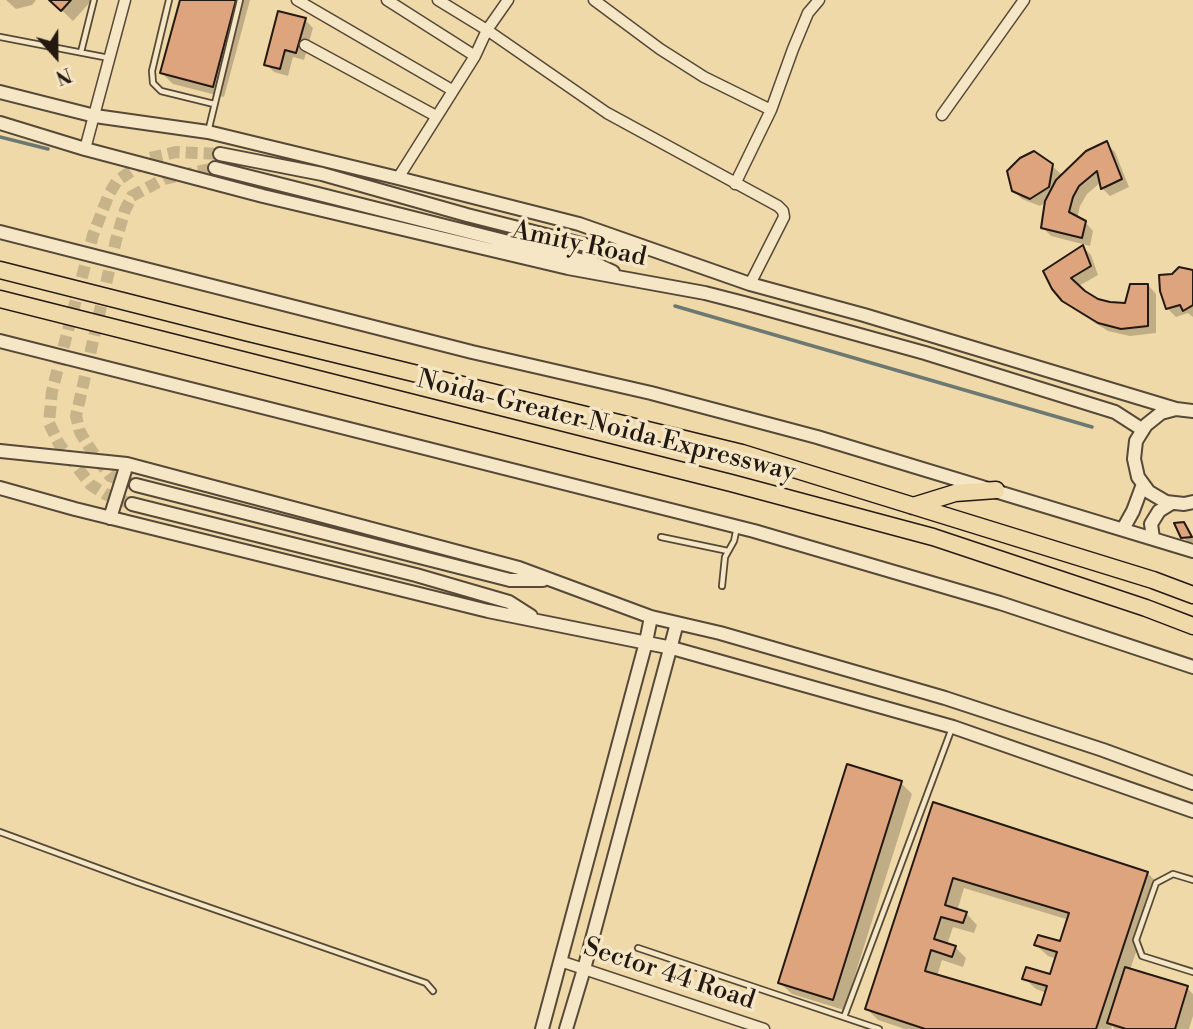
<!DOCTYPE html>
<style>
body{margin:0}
#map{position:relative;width:1193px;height:1029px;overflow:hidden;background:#f0d9a8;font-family:"Libre Bodoni",serif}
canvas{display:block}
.north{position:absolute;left:21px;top:21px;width:70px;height:70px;-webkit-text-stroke:5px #f5e6c6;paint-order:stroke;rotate:159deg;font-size:19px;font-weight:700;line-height:28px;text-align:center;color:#231911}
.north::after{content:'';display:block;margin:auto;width:24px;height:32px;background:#231911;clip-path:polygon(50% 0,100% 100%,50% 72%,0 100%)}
</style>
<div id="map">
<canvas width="1193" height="1029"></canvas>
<div class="north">N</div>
</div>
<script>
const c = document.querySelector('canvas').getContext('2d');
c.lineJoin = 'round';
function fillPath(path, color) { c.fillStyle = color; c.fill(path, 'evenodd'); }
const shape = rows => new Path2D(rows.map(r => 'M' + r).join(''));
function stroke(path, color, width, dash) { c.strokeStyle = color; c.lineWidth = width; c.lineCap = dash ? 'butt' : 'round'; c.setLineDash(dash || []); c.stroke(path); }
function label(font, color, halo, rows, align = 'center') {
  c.font = font + ' "Libre Bodoni",serif'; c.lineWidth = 7; c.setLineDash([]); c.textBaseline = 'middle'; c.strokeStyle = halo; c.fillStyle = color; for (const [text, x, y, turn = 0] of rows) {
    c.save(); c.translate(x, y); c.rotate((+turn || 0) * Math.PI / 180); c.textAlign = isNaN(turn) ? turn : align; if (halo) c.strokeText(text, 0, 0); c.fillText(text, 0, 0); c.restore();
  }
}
const shadow = shape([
 [6,0,36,0,32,5,16,9],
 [51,0,92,0,73,21],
 [182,0,250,0,224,97,173,84,162,73],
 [305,20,313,28,304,60,293,57,288,76,274,72,266,64],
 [1107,144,1115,152,1129,187,1110,196,1102,188,1101,182,1087,194,1080,206,1077,218,1085,222,1093,231,1090,246,1051,236,1043,228,1046,202,1040,206,1022,199,1013,190,1052,166,1061,174,1060,179],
 [1083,247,1091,255,1098,275,1077,287,1097,301,1127,305,1148,285,1156,294,1156,333,1130,336,1108,331,1073,309,1053,288],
 [1193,273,1193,317,1188,313,1176,317,1167,308,1173,276],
 [1184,524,1189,529,1193,537,1193,542,1188,542,1183,537],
 [901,783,912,794,844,1010,792,994,780,983],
 [934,804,1147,873,1159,884,1130,970,1187,988,1193,994,1193,1016,1189,1029,1115,1029,1112,1026,1111,1029,905,1029,878,1020,867,1009],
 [964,888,1069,920,1061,944,1036,945,1048,956,1057,959,1051,976,1024,978,1036,989,1046,993,1042,1008,937,976,942,960,963,967,966,958,955,947,947,945,953,927,974,933,977,925,966,913,957,911]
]);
const stream = shape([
 [0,137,48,149],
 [675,306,1092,427]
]);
const building = shape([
 [49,0,71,0,61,11,49,0],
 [180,0,236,0,213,87,160,73,180,0],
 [278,11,306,18,296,53,285,50,280,69,264,65,278,11],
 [1107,141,1122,179,1101,189,1097,171,1079,186,1073,197,1069,212,1086,221,1082,238,1041,228,1045,201,1056,180,1086,151,1107,141],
 [1034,151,1053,164,1049,187,1030,199,1012,191,1007,171,1020,158,1034,151],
 [1083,245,1091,266,1071,278,1085,291,1098,299,1110,302,1125,303,1130,284,1148,284,1148,326,1121,329,1098,323,1062,301,1052,289,1043,271,1083,245],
 [1179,267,1193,270,1193,305,1183,311,1180,305,1166,309,1160,291,1159,275,1172,274,1179,267],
 [1184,522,1192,537,1181,538,1174,523,1184,522],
 [847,764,902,781,833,1000,778,983,847,764],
 [933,802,1148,872,1096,1029,925,1029,865,1009,933,802],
 [953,878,1069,913,1060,941,1038,935,1034,945,1057,952,1050,974,1026,967,1022,979,1047,986,1041,1005,925,971,931,950,952,957,956,946,934,939,941,917,963,923,967,912,945,905,953,878],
 [1125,967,1188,986,1175,1029,1126,1029,1107,1023,1125,967]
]);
const tertiaryTunnel = shape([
 [136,485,110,476,91,450,80,432,76,416,116,240,125,210,132,196,164,179,215,168],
 [132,504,105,494,91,485,59,444,49,423,52,391,93,235,109,194,117,181,150,158,176,152,220,154]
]);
const service = shape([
 [169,0,152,71,153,83,161,91,214,104],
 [0,37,109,58],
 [81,52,94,0],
 [208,132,240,0],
 [661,537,728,551],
 [722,586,725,557,734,541,737,527],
 [0,832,136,882,426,983,433,991],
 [1193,880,1173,874,1156,883,1136,940,1142,956,1193,972],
 [638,948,879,1029],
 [844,1017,952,728]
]);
const minor = shape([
 [297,0,452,90],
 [387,0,475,56],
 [438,0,487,30,607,113,778,206,783,211,784,217,750,284],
 [594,0,660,49,704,77,771,110],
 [305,45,436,116],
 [942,115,1024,0],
 [85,149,125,0],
 [398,178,475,56,487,30,508,0],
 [735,184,771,110,793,49,808,13,819,0],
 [560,961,764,1029]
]);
const tertiary = shape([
 [0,92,95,116,208,132,398,178,579,224,750,284,864,315,1176,409],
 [0,123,85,149,263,196,568,268,705,293,744,303,925,353,1115,412,1143,430],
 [220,154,322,174,467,215,605,250,641,249],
 [215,168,596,264,613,272],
 [0,232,472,352,651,393,817,437,1193,551],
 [0,341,754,531,1000,603,1193,667],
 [1193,411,1176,409,1161,413,1146,425,1136,441,1134,459,1138,477,1149,492,1166,502,1184,504,1193,502],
 [0,451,127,464,519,568,651,617,720,633,945,698,1103,750,1193,783],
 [136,485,510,580,543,580],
 [0,488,75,509,488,611,672,648,953,727,1193,811],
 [132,504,416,575,509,602,531,616],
 [110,518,127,464],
 [1123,529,1133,511,1143,484],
 [1153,538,1151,524,1159,511,1172,503],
 [542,1029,646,642,651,617],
 [566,1029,584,969,677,623]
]);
const trunk = shape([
 [0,270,245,332,742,453,1153,580,1193,595],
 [0,299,731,483,933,537,1146,608,1193,626],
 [913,506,955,493,996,490]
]);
const streetNames = [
 ["Amity Road",579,245,12],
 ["Noida-Greater Noida Expressway",606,427,14],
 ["Sector 44 Road",669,975,18]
];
fillPath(shadow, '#0003');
stroke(stream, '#6c7872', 3.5);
fillPath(building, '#dda47d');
stroke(building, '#231911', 2);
stroke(tertiaryTunnel, '#c7b38a', 12, [12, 6]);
stroke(service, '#564937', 8);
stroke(minor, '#564937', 13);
stroke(tertiary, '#564937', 16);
stroke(trunk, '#231911', 19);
stroke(service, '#f5e6c6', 4.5);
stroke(minor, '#f5e6c6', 10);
stroke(tertiary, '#f5e6c6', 12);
stroke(trunk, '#f0d9a8', 16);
label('26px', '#231911', '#f5e6c6', streetNames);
</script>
